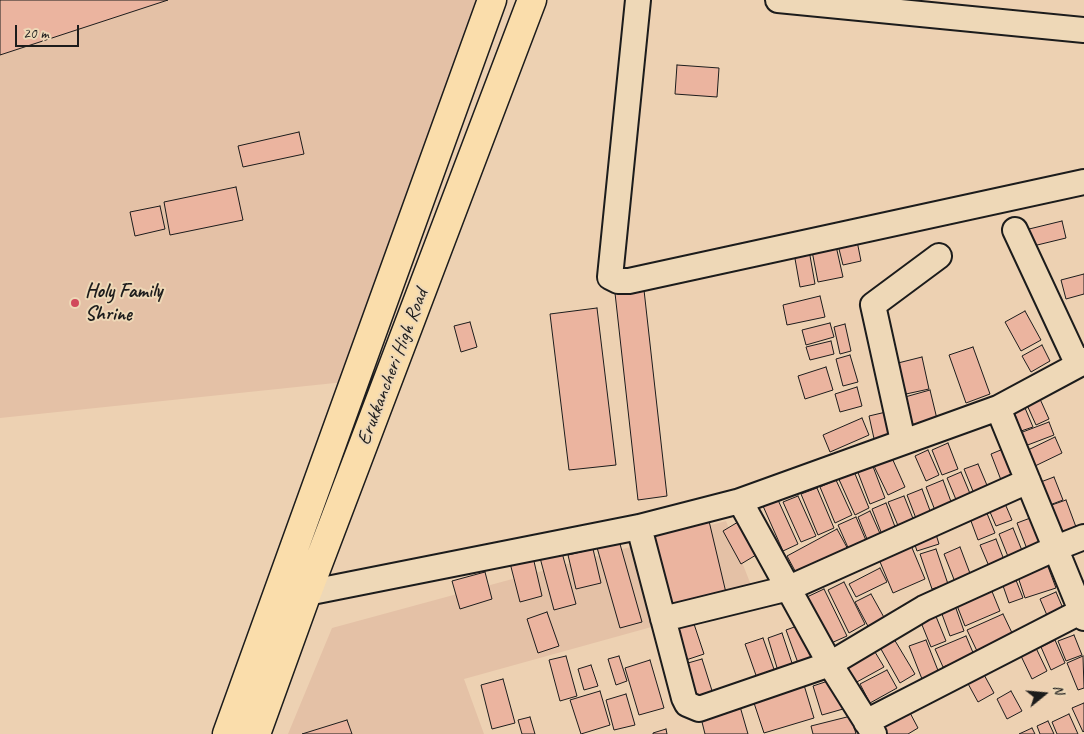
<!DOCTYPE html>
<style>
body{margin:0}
#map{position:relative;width:1084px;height:734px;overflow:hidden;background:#edd1b2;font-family:Caveat,sans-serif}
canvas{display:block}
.north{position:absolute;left:1019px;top:669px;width:50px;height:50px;-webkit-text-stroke:4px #eed8b7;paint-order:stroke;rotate:73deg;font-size:14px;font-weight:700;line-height:20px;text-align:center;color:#1c1c1c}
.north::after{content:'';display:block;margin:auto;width:18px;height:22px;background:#1c1c1c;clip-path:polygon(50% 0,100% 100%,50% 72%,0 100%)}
.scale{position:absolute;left:15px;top:25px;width:64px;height:22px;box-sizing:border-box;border:2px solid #1c1c1c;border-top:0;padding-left:6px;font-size:15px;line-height:18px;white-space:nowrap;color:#1c1c1c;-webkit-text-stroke:4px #eed8b7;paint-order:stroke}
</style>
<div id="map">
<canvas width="1084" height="734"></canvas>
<div class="north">N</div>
<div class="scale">20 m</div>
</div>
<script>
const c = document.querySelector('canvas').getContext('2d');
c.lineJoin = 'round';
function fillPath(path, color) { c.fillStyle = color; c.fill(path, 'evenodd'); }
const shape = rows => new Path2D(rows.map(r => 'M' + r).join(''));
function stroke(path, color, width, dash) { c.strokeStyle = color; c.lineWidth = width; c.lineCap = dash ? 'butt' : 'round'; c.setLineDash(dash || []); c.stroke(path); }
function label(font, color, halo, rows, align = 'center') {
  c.font = font + ' Caveat,sans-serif'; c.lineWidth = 4; c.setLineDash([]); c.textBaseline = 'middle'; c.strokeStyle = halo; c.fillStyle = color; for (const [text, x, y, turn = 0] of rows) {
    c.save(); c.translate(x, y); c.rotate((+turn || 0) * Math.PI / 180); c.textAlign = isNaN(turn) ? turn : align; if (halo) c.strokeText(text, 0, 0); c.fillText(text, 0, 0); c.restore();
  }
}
const built = shape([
 [0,0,485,0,354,381,0,418],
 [726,521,756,598,464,679,484,734,288,734,332,628]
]);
const building = shape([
 [0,0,168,0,0,55,0,0],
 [677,65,719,68,717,97,675,94,677,65],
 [299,132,304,154,243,167,238,146,299,132],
 [236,187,243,220,170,235,164,202,236,187],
 [160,206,165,229,135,236,130,212,160,206],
 [1062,221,1066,238,1029,247,1025,230,1062,221],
 [857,241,861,261,843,265,838,245,857,241],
 [836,246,843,277,818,282,812,251,836,246],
 [809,250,815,284,800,287,794,253,809,250],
 [1084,274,1084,294,1066,299,1061,280,1084,274],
 [644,290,667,496,638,500,615,293,644,290],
 [820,296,825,317,787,325,783,305,820,296],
 [597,308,616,465,569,470,550,314,597,308],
 [1025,311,1041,340,1021,351,1005,322,1025,311],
 [470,322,477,347,461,352,454,326,470,322],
 [830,323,834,337,806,345,802,330,830,323],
 [845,324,851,351,840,354,834,327,845,324],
 [831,341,834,354,810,360,806,347,831,341],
 [1042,345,1050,361,1031,372,1022,356,1042,345],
 [973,347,990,394,966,403,949,355,973,347],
 [850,355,858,382,843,386,836,359,850,355],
 [922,357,929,389,906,394,898,363,922,357],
 [826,367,833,390,805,399,798,376,826,367],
 [857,387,862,406,840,412,835,394,857,387],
 [930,390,937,419,912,425,905,397,930,390],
 [1040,399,1049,419,1036,425,1027,405,1040,399],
 [1025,408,1033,427,1021,431,1014,412,1025,408],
 [886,412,892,439,875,443,869,416,886,412],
 [862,418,869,435,830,452,823,435,862,418],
 [1049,422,1054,435,1025,446,1020,433,1049,422],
 [1055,437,1062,453,1035,466,1028,450,1055,437],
 [948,443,958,469,942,475,932,450,948,443],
 [1008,447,1018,472,1001,480,991,454,1008,447],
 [928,450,939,475,926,481,915,456,928,450],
 [892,458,905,487,888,495,874,466,892,458],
 [872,464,885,498,870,504,857,470,872,464],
 [978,464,989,490,975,496,964,469,978,464],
 [853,469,869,508,855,515,837,475,853,469],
 [961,472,971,496,957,502,947,478,961,472],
 [1054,477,1063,500,1047,506,1038,483,1054,477],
 [836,480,852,515,835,523,820,487,836,480],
 [943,480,953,507,936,513,926,487,943,480],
 [817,488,834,528,818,535,801,494,817,488],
 [922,489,932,516,917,521,907,495,922,489],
 [798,496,816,536,801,542,783,502,798,496],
 [904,496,914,521,899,528,888,502,904,496],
 [1003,499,1012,520,996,526,987,505,1003,499],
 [778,500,798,544,783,551,763,506,778,500],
 [1066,500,1076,527,1056,534,1046,507,1066,500],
 [886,503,897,532,883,537,872,509,886,503],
 [984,506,995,533,978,540,968,513,984,506],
 [870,511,882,538,869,544,858,517,870,511],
 [856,517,868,545,850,552,838,525,856,517],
 [1033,517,1043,543,1027,549,1017,523,1033,517],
 [743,519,761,552,741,564,723,531,743,519],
 [709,521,727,597,669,611,651,535,709,521],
 [1013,528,1023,553,1009,559,999,534,1013,528],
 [837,529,850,553,800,580,787,556,837,529],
 [935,531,939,544,917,551,913,539,935,531],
 [618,537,642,622,620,628,596,544,618,537],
 [996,539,1006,565,991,571,980,545,996,539],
 [910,543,925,579,893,593,878,557,910,543],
 [960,547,971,576,955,582,944,554,960,547],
 [561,549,576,604,554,610,539,554,561,549],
 [593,549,601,583,576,589,568,555,593,549],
 [936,549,948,584,932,589,920,554,936,549],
 [533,557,542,596,520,602,510,563,533,557],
 [1047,564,1056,588,1025,598,1017,574,1047,564],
 [880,568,887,582,856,597,849,584,880,568],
 [485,572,492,599,460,609,452,581,485,572],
 [1014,575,1023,598,1009,603,1001,580,1014,575],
 [844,582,865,624,849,633,828,590,844,582],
 [824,589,847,636,829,644,807,597,824,589],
 [991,589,1000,611,965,626,956,603,991,589],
 [1056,592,1065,613,1049,620,1040,599,1056,592],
 [871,594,886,621,870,630,855,602,871,594],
 [953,600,964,631,950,636,939,606,953,600],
 [547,612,559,646,538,653,527,619,547,612],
 [935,614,946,641,931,647,920,620,935,614],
 [1003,614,1013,635,977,651,967,630,1003,614],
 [693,621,704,654,683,661,672,628,693,621],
 [800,625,812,658,798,663,786,630,800,625],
 [782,633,793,666,778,671,768,638,782,633],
 [891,634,915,674,900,683,877,642,891,634],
 [1074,635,1082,655,1066,661,1058,641,1074,635],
 [966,636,974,655,943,667,935,649,966,636],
 [763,638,776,675,758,681,745,644,763,638],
 [926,640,939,673,922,679,909,646,926,640],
 [1055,640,1065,663,1051,670,1041,647,1055,640],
 [872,647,884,667,855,683,843,663,872,647],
 [1036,648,1047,671,1032,679,1021,656,1036,648],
 [566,656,577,696,560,701,549,660,566,656],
 [619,656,627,681,616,685,608,659,619,656],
 [1083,656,1084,688,1078,690,1067,663,1083,656],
 [702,659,714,697,692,703,681,665,702,659],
 [650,660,664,708,639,715,625,668,650,660],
 [591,665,598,686,584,690,578,669,591,665],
 [887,670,897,688,870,703,860,684,887,670],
 [982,671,994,693,978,702,966,680,982,671],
 [503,679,515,723,492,729,481,685,503,679],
 [834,679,843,709,822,715,813,686,834,679],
 [804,685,814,718,764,733,753,700,804,685],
 [600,691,610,725,581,734,570,700,600,691],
 [1011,691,1022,711,1007,719,997,699,1011,691],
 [626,694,635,725,614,730,606,700,626,694],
 [739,703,748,734,705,734,700,714,739,703],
 [1084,703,1084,731,1083,732,1072,708,1084,703],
 [908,709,918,728,908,734,884,734,879,725,908,709],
 [1069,714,1078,734,1057,734,1052,722,1069,714],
 [851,716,856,734,813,734,811,726,851,716],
 [530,717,535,734,522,734,518,720,530,717],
 [347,720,352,734,302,734,347,720],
 [1048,721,1054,734,1040,734,1037,726,1048,721],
 [1032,728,1035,734,1019,734,1032,728],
 [666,729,667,734,653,734,653,733,666,729]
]);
const street = shape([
 [638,0,610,277,618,281,629,281,1084,182],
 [778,0,1084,30],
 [1015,230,1078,365],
 [998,408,1084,618],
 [903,441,873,305,939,256],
 [639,527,684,698,687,704,699,709,830,664,924,608,1056,548,1084,537],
 [307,593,639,527,740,501],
 [663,619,789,588,1028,481],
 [866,722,1084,610],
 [874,734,830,664,740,501,998,408,1078,365,1084,360]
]);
const primary = shape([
 [227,734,492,0],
 [256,734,307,593,532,0]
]);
const markers = [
 [75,303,5,"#d1495b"]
];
const poiNames = [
 ["Holy Family",85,292],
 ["Shrine",85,315]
];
const streetNames = [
 ["Erukkancheri High Road",393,367,-69]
];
fillPath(built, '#e4c1a6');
fillPath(building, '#ebb49f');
stroke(building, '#1c1c1c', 1);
stroke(street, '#1c1c1c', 28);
stroke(primary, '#1c1c1c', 31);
stroke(street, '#eed8b7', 24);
stroke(primary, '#faddab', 28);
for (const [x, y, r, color] of markers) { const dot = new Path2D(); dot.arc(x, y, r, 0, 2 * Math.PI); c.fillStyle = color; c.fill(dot); stroke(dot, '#eed8b7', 2); }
label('bold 20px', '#1c1c1c', '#eed8b7', poiNames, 'left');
label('20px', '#1c1c1c', '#eed8b7', streetNames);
</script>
